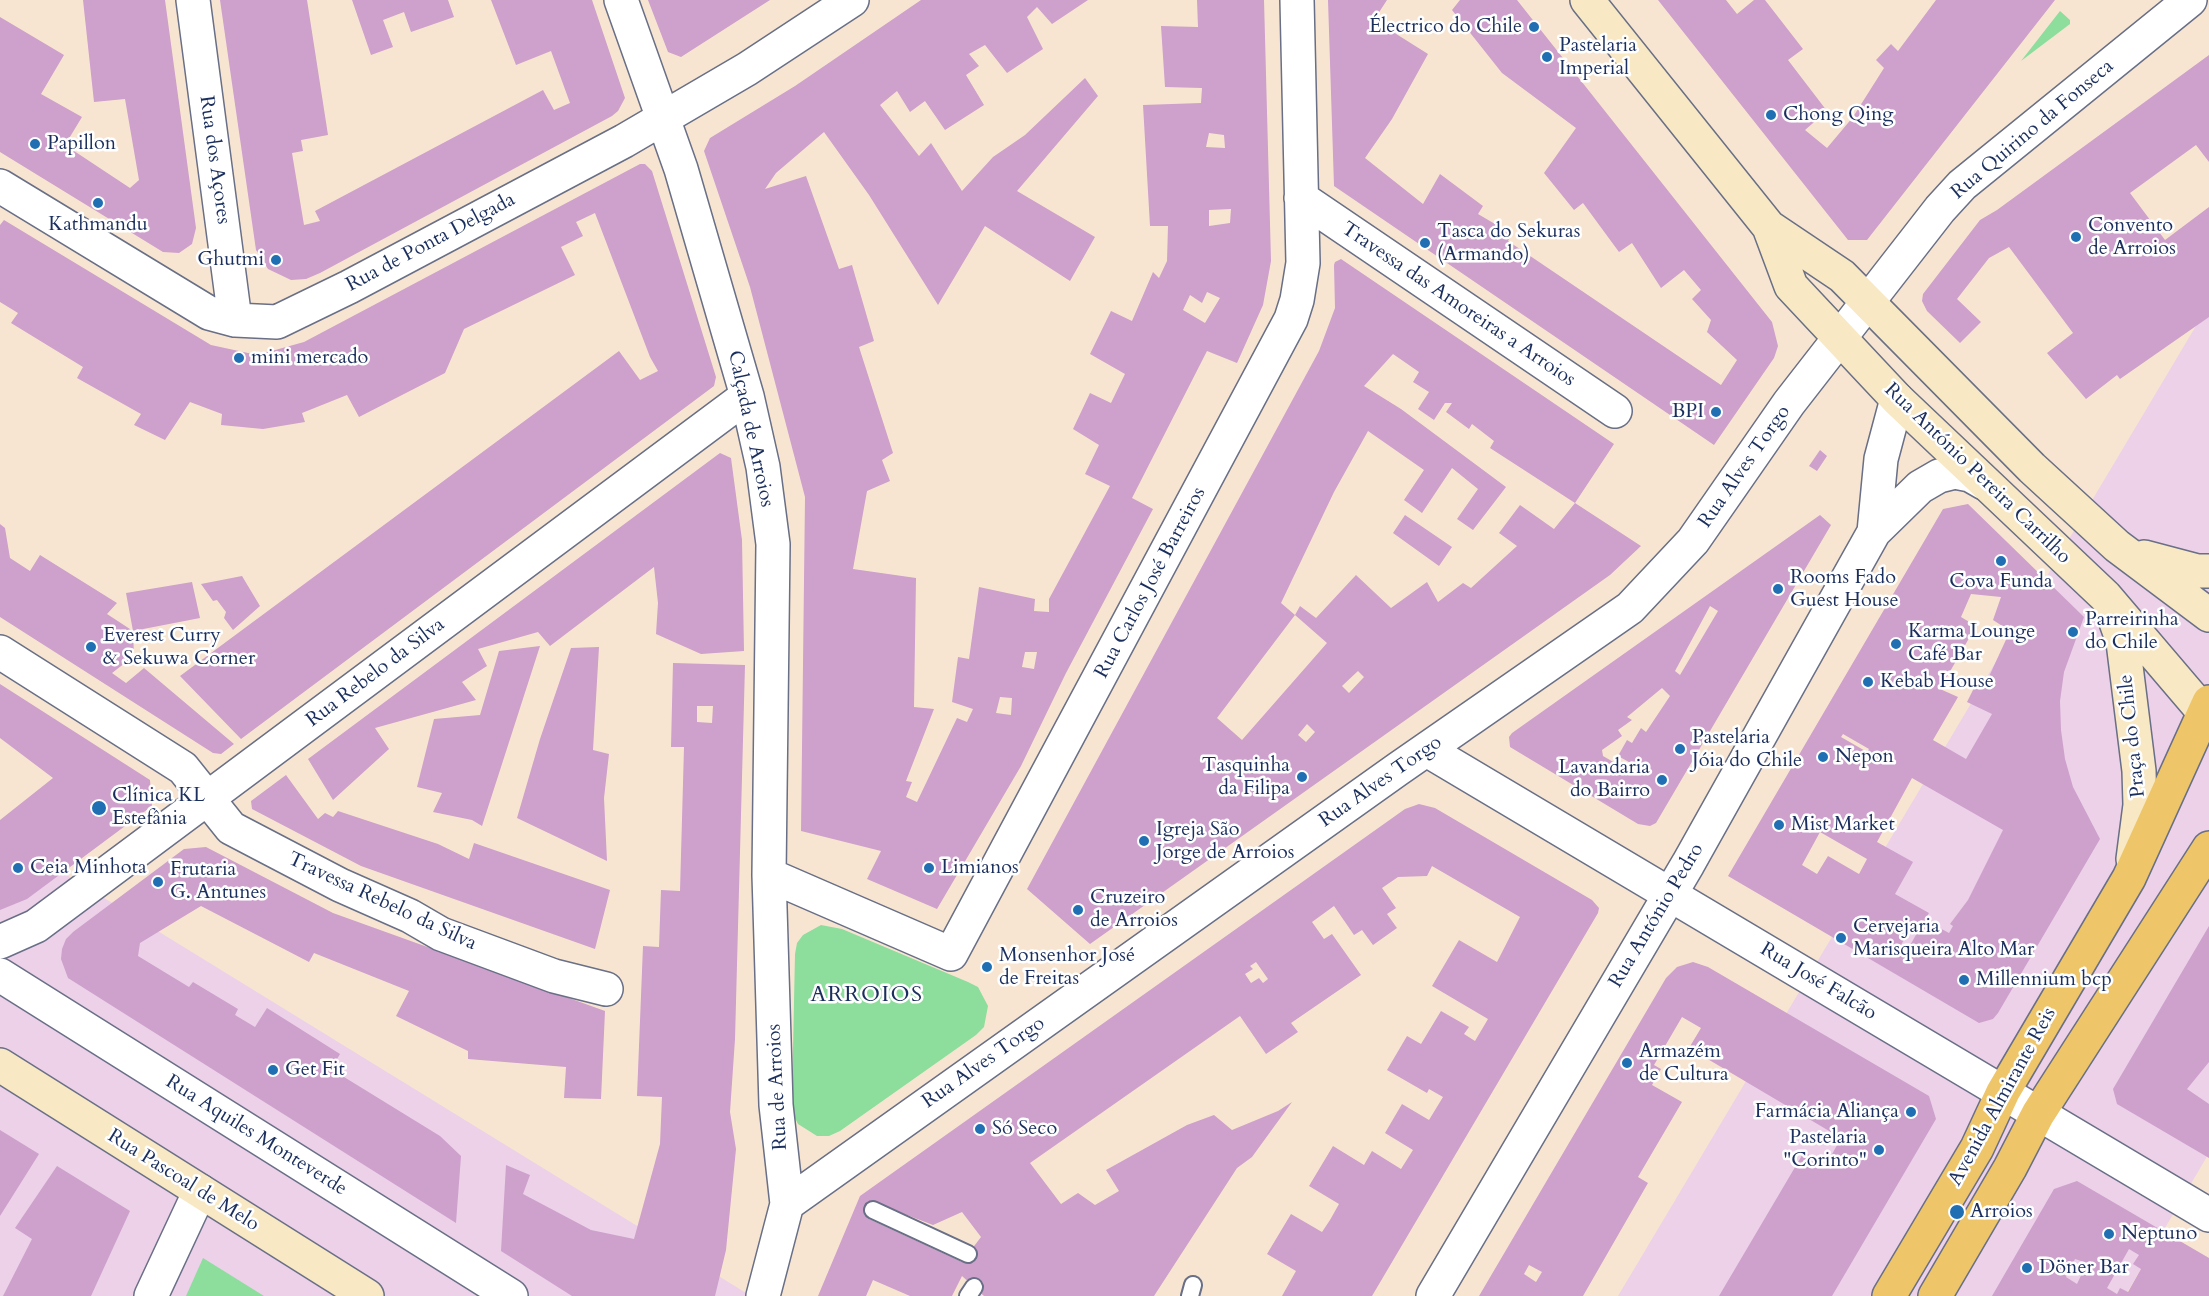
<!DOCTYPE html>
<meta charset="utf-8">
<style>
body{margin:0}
canvas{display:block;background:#f7e5d1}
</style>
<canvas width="2209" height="1296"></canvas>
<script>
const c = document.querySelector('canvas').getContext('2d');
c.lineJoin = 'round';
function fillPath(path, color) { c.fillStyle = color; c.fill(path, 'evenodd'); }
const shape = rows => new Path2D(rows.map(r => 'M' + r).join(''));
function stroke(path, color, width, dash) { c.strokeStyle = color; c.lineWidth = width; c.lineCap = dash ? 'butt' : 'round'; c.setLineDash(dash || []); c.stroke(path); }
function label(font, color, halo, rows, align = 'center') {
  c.font = font + ' Cardo,serif'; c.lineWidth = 5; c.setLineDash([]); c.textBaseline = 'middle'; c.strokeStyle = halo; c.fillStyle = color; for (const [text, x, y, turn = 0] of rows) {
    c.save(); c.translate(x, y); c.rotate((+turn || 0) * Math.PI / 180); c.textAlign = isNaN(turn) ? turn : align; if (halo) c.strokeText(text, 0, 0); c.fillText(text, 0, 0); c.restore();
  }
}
const built = shape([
 [2209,304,2209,1153,2125,1296,1618,1296],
 [0,834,751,1296,0,1296]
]);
const green = shape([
 [2060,11,2070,20,2070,24,2021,61],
 [821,925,842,929,968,982,978,987,988,1006,984,1027,976,1035,840,1131,829,1136,817,1136,798,1124,793,1114,792,1098,795,954,797,943,803,935],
 [203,1258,264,1296,186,1296]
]);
const building = shape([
 [83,0,165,0,196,228,192,244,179,253,163,252,0,152,0,17,64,55,41,94,82,117,65,145,130,188,139,180,125,99,94,102],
 [220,0,307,0,328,135,301,140,303,151,292,153,304,225,320,221,315,211,543,90,554,110,570,103,551,51,516,65,491,0,592,0,625,98,618,111,612,116,320,273,306,279,291,280,268,269,256,250],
 [352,0,448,0,454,17,411,32,404,12,383,20,393,47,371,55],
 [648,0,770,0,681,57,668,52],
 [921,0,1088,0,1052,24,1037,7,1027,17,1043,49,1007,73,985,45,969,54,979,66,966,75,984,105,945,130,925,101,910,112,897,91,880,105,919,156,931,143,962,191,993,157,1025,135,1085,78,1098,96,1017,191,1095,237,1070,281,985,226,938,305,869,195,824,132,776,173,765,189,806,176,839,269,852,265,874,341,859,347,893,453,882,460,890,481,867,491,853,569,916,578,914,707,934,709,906,781,912,782,906,797,917,802,957,718,967,722,973,709,952,702,958,657,969,659,979,587,1035,599,1034,611,1049,612,1049,599,1110,486,1085,474,1099,445,1073,429,1090,393,1111,403,1125,374,1090,354,1111,311,1132,321,1153,272,1159,278,1167,261,1168,226,1150,226,1143,105,1201,103,1202,88,1165,87,1161,26,1198,27,1197,0,1264,0,1271,261,1263,305,1237,363,1207,351,1132,498,1153,509,1066,673,1021,766,937,909,867,879,881,851,801,831,805,497,750,287,704,151,710,138,795,86],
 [1209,133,1224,135,1225,148,1206,147],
 [1231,209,1230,223,1209,226,1209,210],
 [1207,292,1220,298,1205,323,1183,310,1190,295,1202,303],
 [1025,652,1037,652,1034,669,1022,667],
 [1000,697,1012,698,1011,715,996,713],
 [1328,0,1387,0,1374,20,1428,54,1392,119,1365,158,1423,204,1440,174,1483,206,1478,214,1512,234,1508,241,1721,385,1737,360,1707,332,1711,320,1692,299,1701,290,1684,270,1661,288,1632,243,1619,252,1583,203,1574,210,1544,173,1576,128,1502,73,1452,10,1460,0,1517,0,1772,322,1778,346,1774,358,1714,445,1334,186],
 [1658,0,1726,0,1737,14,1754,0,1765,0,1803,49,1788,60,1827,111,1805,130,1827,148,1853,117,1884,68,1876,60,1891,44,1898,51,1936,0,2055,0,1867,240,1848,240],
 [2209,55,2209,162,2196,145,2130,193,2165,240,2209,207,2209,317,2120,379,2117,375,2086,399,2047,353,2073,333,2009,247,1989,258,1957,299,1981,322,1960,343,1927,311,1922,301,1923,294,1980,220,1997,210],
 [640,164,645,164,652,171,716,377,714,386,241,739,180,676,619,351,640,380,658,371,650,357,595,213,576,222,583,236,561,247,575,275,464,329,445,373,359,417,347,395,302,413,305,422,263,429,221,425,222,414,190,402,165,440,134,425,141,414,77,378,83,367,11,323,18,313,0,302,0,225,4,220,211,345,248,353,268,352,304,342],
 [1341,259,1614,444,1575,503,1490,448,1494,441,1472,424,1469,429,1446,412,1452,403,1445,403,1434,420,1418,409,1429,392,1413,382,1419,372,1393,354,1364,386,1401,409,1506,487,1473,530,1457,519,1478,489,1452,468,1422,513,1404,500,1424,470,1368,431,1334,492,1281,603,1295,615,1217,718,1242,740,1327,643,1295,615,1300,606,1316,618,1356,575,1391,608,1427,582,1438,602,1463,583,1471,588,1517,546,1499,533,1520,505,1554,529,1575,503,1641,546,1610,575,1090,944,1027,889,1319,351,1335,308,1334,265,1335,262],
 [1358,671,1364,677,1349,693,1342,686],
 [1307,724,1315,732,1306,742,1298,735],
 [1820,450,1827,456,1817,471,1809,466],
 [720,453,731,458,742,540,744,651,701,654,656,634,658,603,654,567,550,646,538,632,478,649,487,666,462,682,476,700,375,728,389,749,333,800,308,759],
 [1968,504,2084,617,2064,672,2060,701,2061,730,2065,759,2073,787,2100,839,1998,1013,1993,1019,1979,1023,1728,876,1943,509],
 [1971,594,2001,597,1993,620,2010,631,1986,683,1978,680,1967,702,1992,714,1966,759,1933,740,1958,697,1940,689,1976,626,1961,617],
 [1843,734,1869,749,1867,752,1841,737],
 [1912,778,2003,830,1968,900,1950,924,1953,926,1949,933,1925,920,1929,913,1895,894,1913,862,1877,842],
 [1820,832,1867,859,1859,874,1828,856,1817,874,1802,865],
 [1910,929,1917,933,1908,949,1901,945],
 [1405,515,1452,547,1439,566,1393,533],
 [1820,515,1831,525,1656,823,1650,826,1638,824,1510,747,1509,737,1512,733],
 [1710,606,1718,611,1680,675,1675,671],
 [1662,688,1670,696,1646,732,1641,728,1632,743,1627,740,1618,756,1638,767,1634,774,1603,756,1602,750,1622,736,1618,730,1632,720,1627,717],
 [0,524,5,528,10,558,30,571,40,555,117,603,107,614,133,631,126,593,192,582,200,618,133,631,134,656,112,673,126,683,144,668,234,744,221,754,213,753,0,617],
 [242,576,260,606,233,630,224,618,226,612,217,600,213,601,201,584],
 [540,646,482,826,472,820,433,812,442,793,417,787,434,719,480,715,499,651],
 [599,647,593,750,609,754,604,798,607,861,517,818,540,739,571,648],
 [673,663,745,665,735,1039,730,1112,736,1149,726,1250,715,1296,572,1296,501,1251,506,1165,530,1175,523,1194,591,1230,634,1239,660,1144,662,1097,637,1096,643,946,659,947,661,890,680,891,684,747,671,747],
 [697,706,713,706,712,723,697,722],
 [0,684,150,780,152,806,27,899,0,910,0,820,53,778,0,738],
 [286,775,318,819,325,813,333,817,338,811,438,844,469,859,474,843,610,890,595,949,361,866,252,809,251,801],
 [1419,804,1435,808,1592,900,1599,908,1598,913,1372,1296,1282,1296,1296,1271,1267,1254,1291,1214,1322,1232,1330,1220,1339,1204,1309,1186,1333,1146,1364,1165,1372,1151,1401,1169,1413,1150,1385,1133,1402,1104,1429,1120,1443,1097,1429,1089,1427,1093,1387,1070,1407,1036,1421,1044,1441,1011,1469,1027,1464,1034,1475,1041,1488,1019,1432,986,1459,940,1497,962,1520,917,1432,866,1427,876,1398,877,1382,888,1396,908,1387,914,1397,928,1373,945,1362,930,1354,935,1334,906,1312,922,1324,939,1332,934,1361,975,1291,1023,1298,1032,1266,1054,1240,1016,1030,1163,1061,1204,1078,1193,1095,1205,1119,1191,1106,1170,1187,1125,1214,1115,1232,1130,1278,1111,1292,1102,1252,1157,1237,1168,1154,1296,984,1296,962,1276,952,1296,910,1296,873,1280,866,1296,818,1296,860,1196,1405,809],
 [1256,962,1268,979,1263,983,1259,978,1251,983,1245,974,1253,969,1250,966],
 [876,1203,933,1225,962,1212,981,1237,962,1262,869,1219],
 [206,847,333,913,605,1011,601,1099,564,1098,566,1067,468,1059,468,1051,396,1016,409,991,314,953,309,962,201,906,140,943,138,956,189,987,193,982,238,1009,235,1015,255,1027,267,1008,340,1054,331,1069,440,1136,461,1156,456,1223,68,978,61,959,62,949,66,939,73,932,184,849],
 [2209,926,2209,1062,2187,1089,2209,1104,2209,1158,2117,1104,2113,1089],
 [1693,962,1708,967,1929,1096,1936,1119,1832,1296,1719,1296,1804,1152,1826,1165,1841,1138,1689,1048,1701,1028,1682,1017,1654,1065,1661,1069,1652,1085,1682,1102,1638,1177,1648,1183,1583,1296,1479,1296,1666,978,1677,967],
 [1529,1265,1542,1272,1536,1282,1524,1274],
 [0,1130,39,1154,0,1216],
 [57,1166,130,1211,91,1296,3,1296,32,1239,15,1228],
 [2077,1181,2209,1258,2209,1296,1992,1296,2054,1189],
 [2129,1249,2139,1255,2133,1264,2141,1269,2128,1292,2120,1288,2117,1294,2107,1288],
 [2075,1259,2087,1263,2077,1284,2066,1277]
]);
const lane = shape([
 [873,1210,968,1254],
 [968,1296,974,1287],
 [1190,1296,1193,1285]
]);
const street = shape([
 [193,0,235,320],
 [621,0,681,169,747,396,763,467,773,544,769,875,776,1105,787,1204,763,1296],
 [0,186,209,313,235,320,277,322,349,287,624,141,747,69,852,0],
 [1301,198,1615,411],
 [1874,532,1881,459,1897,399],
 [0,652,183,768,231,828,340,885,410,916,441,934,554,976,606,989],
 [1427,750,2209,1215],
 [769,875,951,954,1291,319,1297,300,1303,263,1297,0],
 [0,942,36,926,747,396],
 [0,975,511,1296],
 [787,1204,1398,769,1630,608,1693,541,1789,403,1940,209,1962,185,2190,0],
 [151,1296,200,1191],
 [1433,1296,1688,864,1874,532,1920,487,1939,476,1955,472,1970,475,1984,483]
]);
const secondary = shape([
 [1587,0,1769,227,1791,286,1897,399,2105,596,2209,718],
 [1769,227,1842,276,2032,468,2117,546,2209,615],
 [2144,557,2197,571,2209,571],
 [2112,611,2123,642,2139,771,2140,805,2133,859],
 [0,1065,367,1296]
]);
const primary = shape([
 [1889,1296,1977,1148,2003,1092,2129,878,2209,702],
 [1935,1296,2010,1168,2038,1114,2209,848]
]);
const markers = [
 [1534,27,6,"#1f6fb2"],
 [1547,57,6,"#1f6fb2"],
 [1771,115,6,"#1f6fb2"],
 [35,144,6,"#1f6fb2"],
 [98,203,6,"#1f6fb2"],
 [2076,237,6,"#1f6fb2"],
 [1425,243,6,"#1f6fb2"],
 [276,260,6,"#1f6fb2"],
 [239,358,6,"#1f6fb2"],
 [1716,412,6,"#1f6fb2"],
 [2001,561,6,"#1f6fb2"],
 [1778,589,6,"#1f6fb2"],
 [2073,632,6,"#1f6fb2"],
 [1896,644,6,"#1f6fb2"],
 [91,647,6,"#1f6fb2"],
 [1868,682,6,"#1f6fb2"],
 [1680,749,6,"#1f6fb2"],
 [1823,757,6,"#1f6fb2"],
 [1302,777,6,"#1f6fb2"],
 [1662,780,6,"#1f6fb2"],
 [99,808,8,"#1f6fb2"],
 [1779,825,6,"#1f6fb2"],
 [1144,841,6,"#1f6fb2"],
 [18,868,6,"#1f6fb2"],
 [929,868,6,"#1f6fb2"],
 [158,882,6,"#1f6fb2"],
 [1078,910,6,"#1f6fb2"],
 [1841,938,6,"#1f6fb2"],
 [987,967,6,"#1f6fb2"],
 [1964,980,6,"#1f6fb2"],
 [1627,1063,6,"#1f6fb2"],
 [273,1070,6,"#1f6fb2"],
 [1911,1112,6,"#1f6fb2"],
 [980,1129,6,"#1f6fb2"],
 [1879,1150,6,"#1f6fb2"],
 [1957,1212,8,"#1f6fb2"],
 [2109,1234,6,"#1f6fb2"],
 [2027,1268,6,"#1f6fb2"]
];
const poiNames = [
 ["Électrico do Chile",1522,27,"right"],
 ["Pastelaria",1559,46],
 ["Imperial",1559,69],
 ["Chong Qing",1783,115],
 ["Papillon",47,144],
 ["Kathmandu",98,225,"center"],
 ["Convento",2088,226],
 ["de Arroios",2088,249],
 ["Tasca do Sekuras",1437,232],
 ["(Armando)",1437,255],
 ["Ghutmi",264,260,"right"],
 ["mini mercado",251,358],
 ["BPI",1704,412,"right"],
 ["Rooms Fado",1790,578],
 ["Guest House",1790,601],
 ["Cova Funda",2001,582,"center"],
 ["Parreirinha",2085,620],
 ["do Chile",2085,643],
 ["Karma Lounge",1908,632],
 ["Café Bar",1908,655],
 ["Everest Curry",103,636],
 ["& Sekuwa Corner",103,659],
 ["Kebab House",1880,682],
 ["Pastelaria",1692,738],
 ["Jóia do Chile",1692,761],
 ["Nepon",1835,757],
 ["Tasquinha",1290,766,"right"],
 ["da Filipa",1290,789,"right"],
 ["Lavandaria",1650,768,"right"],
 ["do Bairro",1650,791,"right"],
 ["Clínica KL",112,796],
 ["Estefânia",112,819],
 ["Mist Market",1791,825],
 ["Igreja São",1156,830],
 ["Jorge de Arroios",1156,853],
 ["Ceia Minhota",30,868],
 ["Limianos",941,868],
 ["Frutaria",170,870],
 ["G. Antunes",170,893],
 ["Cruzeiro",1090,898],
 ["de Arroios",1090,921],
 ["Cervejaria",1853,927],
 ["Marisqueira Alto Mar",1853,950],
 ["Monsenhor José",999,956],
 ["de Freitas",999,979],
 ["Millennium bcp",1976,980],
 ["Armazém",1639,1052],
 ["de Cultura",1639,1075],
 ["Get Fit",285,1070],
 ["Farmácia Aliança",1899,1112,"right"],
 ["Só Seco",992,1129],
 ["Pastelaria",1867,1138,"right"],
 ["\"Corinto\"",1867,1161,"right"],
 ["Arroios",1970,1212],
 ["Neptuno",2121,1234],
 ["Döner Bar",2039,1268]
];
const streetNames = [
 ["Rua Quirino da Fonseca",2033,130,-40],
 ["Rua dos Açores",214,160,82],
 ["Rua de Ponta Delgada",431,243,-28],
 ["Travessa das Amoreiras a Arroios",1458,305,34],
 ["Calçada de Arroios",750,429,78],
 ["Rua Alves Torgo",1745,467,-55],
 ["Rua António Pereira Carrilho",1977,474,44],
 ["Rua Carlos José Barreiros",1151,583,-62],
 ["Rua Rebelo da Silva",376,673,-37],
 ["Praça do Chile",2133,736,-96],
 ["Rua Alves Torgo",1381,782,-35],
 ["Travessa Rebelo da Silva",382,902,25],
 ["Rua António Pedro",1657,916,-59],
 ["Rua José Falcão",1818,982,31],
 ["Rua Alves Torgo",984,1063,-35],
 ["Rua de Arroios",778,1087,-93],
 ["Avenida Almirante Reis",2003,1097,-61],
 ["Rua Aquiles Monteverde",256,1136,32],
 ["Rua Pascoal de Melo",183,1181,32]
];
const quarterNames = [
 ["ARROIOS",867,996]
];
fillPath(built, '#ecd1e9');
fillPath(green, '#8ddd9d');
fillPath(building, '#cea0cc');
stroke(lane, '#686f86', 20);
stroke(street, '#686f86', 36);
stroke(secondary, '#686f86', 36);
stroke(primary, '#686f86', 36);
stroke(lane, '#fff', 16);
stroke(street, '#fff', 33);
stroke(secondary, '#f8e8c3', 33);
stroke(primary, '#eec569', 33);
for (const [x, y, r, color] of markers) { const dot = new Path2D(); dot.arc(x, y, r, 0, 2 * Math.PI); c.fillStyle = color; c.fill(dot); stroke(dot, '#fff', 2); }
label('20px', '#1b2f5e', '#fff', poiNames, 'left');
label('20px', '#1b2f5e', '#fff', streetNames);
c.letterSpacing = '1.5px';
label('22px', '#1b2f5e', '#fff', quarterNames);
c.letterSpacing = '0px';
</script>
